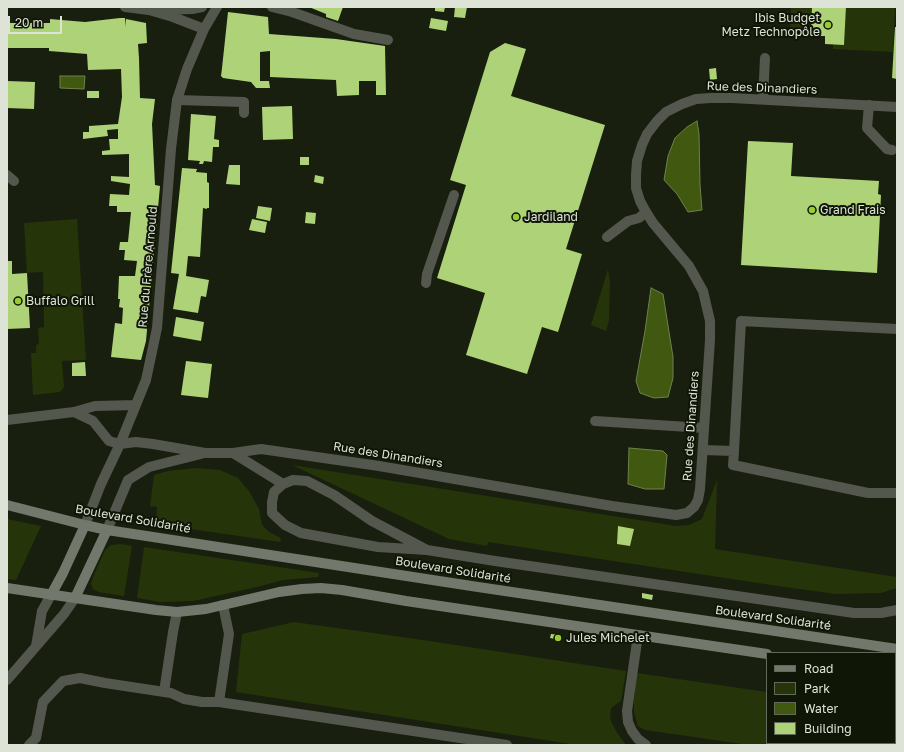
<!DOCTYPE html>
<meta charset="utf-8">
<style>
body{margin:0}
#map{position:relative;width:904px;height:752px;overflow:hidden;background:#181f0e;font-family:"Golos Text",sans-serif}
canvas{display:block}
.frame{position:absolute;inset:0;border:8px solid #dee3d8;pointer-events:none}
.legend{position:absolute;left:766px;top:652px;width:130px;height:92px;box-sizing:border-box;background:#0f1606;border:1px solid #62685a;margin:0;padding:5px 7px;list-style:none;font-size:12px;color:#dee3d8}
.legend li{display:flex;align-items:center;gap:8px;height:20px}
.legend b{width:20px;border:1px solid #62685a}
.scale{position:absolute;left:8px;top:16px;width:54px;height:18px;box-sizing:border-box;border:2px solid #dee3d8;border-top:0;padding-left:5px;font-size:12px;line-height:14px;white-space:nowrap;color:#dee3d8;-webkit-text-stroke:3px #0f1606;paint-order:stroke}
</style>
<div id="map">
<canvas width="904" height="752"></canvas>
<div class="frame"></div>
<ul class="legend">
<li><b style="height:5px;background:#72786b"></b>Road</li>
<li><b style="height:11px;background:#26340a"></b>Park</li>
<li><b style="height:11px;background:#405810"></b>Water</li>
<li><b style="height:11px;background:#aed277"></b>Building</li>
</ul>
<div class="scale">20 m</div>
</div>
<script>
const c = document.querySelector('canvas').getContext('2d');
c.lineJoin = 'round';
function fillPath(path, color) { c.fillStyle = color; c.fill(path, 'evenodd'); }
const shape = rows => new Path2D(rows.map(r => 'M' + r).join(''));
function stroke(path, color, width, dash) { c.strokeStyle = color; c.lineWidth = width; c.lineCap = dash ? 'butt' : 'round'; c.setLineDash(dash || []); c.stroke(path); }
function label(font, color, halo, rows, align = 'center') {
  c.font = font + ' "Golos Text",sans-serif'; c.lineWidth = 4; c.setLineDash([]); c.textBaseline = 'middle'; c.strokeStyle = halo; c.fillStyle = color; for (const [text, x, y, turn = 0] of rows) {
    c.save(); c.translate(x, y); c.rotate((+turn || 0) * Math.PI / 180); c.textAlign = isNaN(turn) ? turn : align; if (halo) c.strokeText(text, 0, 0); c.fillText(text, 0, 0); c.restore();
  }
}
const green = shape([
 [791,7,812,7,812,15,806,15,806,30,790,29],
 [846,7,895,7,893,52,833,49,833,44,844,44],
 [77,219,86,360,62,361,64,387,60,392,33,395,31,353,36,353,36,345,39,344,38,328,44,327,43,272,27,273,24,223],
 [608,269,610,283,609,320,606,331,591,325],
 [292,465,676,526,689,525,702,519,717,480,715,549,897,577,897,588,881,593,836,594,778,586,488,542,487,546,449,539],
 [196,468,220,470,238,478,249,491,259,509,262,525,269,532,281,538,280,542,156,524,157,507,150,506,154,475,168,471],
 [7,519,41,526,16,580,7,579],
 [121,544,132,546,124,596,98,592,93,589,91,584,93,577,105,550,111,545],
 [144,547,319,573,318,577,283,580,257,587,193,601,160,602,137,598],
 [294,622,423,640,626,671,621,701,611,708,610,719,616,731,626,745,577,745,236,692,242,634],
 [637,673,767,692,767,743,895,743,895,711,897,711,897,745,749,745,645,730,638,726,634,712,634,699]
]);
const water = shape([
 [60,76,85,76,84,89,60,88,60,76],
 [697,121,699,134,700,185,702,210,688,212,677,194,664,180,668,156,675,138,687,127,697,121],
 [651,288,663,294,673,357,673,378,668,397,654,398,640,393,636,381,645,331,651,288],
 [629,448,663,451,667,455,664,489,645,489,628,484,629,448]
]);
const building = shape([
 [309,7,343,7,338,21,326,17,326,14],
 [435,7,445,7,444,12,435,11],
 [455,7,467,7,465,18,454,17],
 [812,7,846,7,844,45,825,44,825,36,811,36],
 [228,12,268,17,269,34,336,39,385,46,386,95,376,95,376,81,359,81,359,95,337,96,336,80,270,77,270,51,260,52,260,81,269,81,270,88,256,88,251,82,223,78,221,76,222,68],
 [120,18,125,18,126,27,126,19,146,23,147,43,138,44,139,58,140,98,155,99,152,124,155,185,160,186,146,341,141,360,111,357,115,323,122,324,123,308,119,307,120,299,118,299,119,276,135,276,137,261,124,260,125,250,119,250,120,242,128,242,131,212,117,212,117,206,109,206,110,194,129,195,130,184,111,181,111,176,129,177,129,154,102,155,102,151,110,150,109,139,118,139,118,129,107,130,108,136,83,139,83,132,89,132,89,126,118,124,122,97,121,69,88,70,87,54,49,51,49,48,7,48,7,23,50,23,50,19,85,22],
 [431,18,448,21,446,31,429,28],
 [895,27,897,27,897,79,892,78],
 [505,43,526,49,511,96,605,125,566,249,582,254,558,332,542,327,527,374,466,355,485,293,437,278,466,185,450,180,490,52],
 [716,68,717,79,710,80,709,69],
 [7,81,35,82,34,109,7,108],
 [87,91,99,91,99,98,87,98],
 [292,106,293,139,263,140,262,107],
 [191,114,216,116,214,139,219,140,219,147,213,147,212,162,204,161,203,164,199,164,200,161,188,160],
 [748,141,793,143,791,176,879,181,878,194,881,195,877,273,741,265],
 [300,157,309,157,309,165,300,165],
 [229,165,240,165,240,185,226,184],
 [182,168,197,169,196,172,207,173,207,182,209,183,209,208,207,208,207,209,203,208,200,257,188,256,186,276,209,280,206,297,201,296,198,313,173,309,179,274,171,273],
 [315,175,324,177,323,184,314,182],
 [258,206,272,208,270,221,256,218],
 [306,212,316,213,315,224,305,223],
 [252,219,267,222,265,233,249,230],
 [7,261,12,261,12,274,27,273,30,328,7,329],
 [176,317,204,322,201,341,173,336],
 [186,361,212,364,208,398,181,395],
 [85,362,86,376,72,376,72,363],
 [618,526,634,529,630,546,617,544],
 [642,593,653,595,652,600,642,598],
 [551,634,561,635,560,640,550,638]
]);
const lane = shape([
 [763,99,765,58],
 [177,100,244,102,244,113],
 [869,105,867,128,887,149,892,150],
 [7,175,14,181],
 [607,237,628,221,639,218,646,212],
 [426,283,427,274,454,195],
 [595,421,704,428],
 [703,450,734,451,733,465,743,467,868,493,897,493],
 [734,451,741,321,897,329],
 [233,453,283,484],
 [427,550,372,521,334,495,307,481,293,480,283,484,274,492,272,502,272,513,285,525,301,533,378,547,427,550,495,561,854,613,881,613,897,610],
 [638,635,627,711,628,722,632,731,638,739,646,745],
 [164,692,173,632,177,612],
 [219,702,229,634,223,605],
 [29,745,36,738,43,702,63,681,80,678,105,683,171,693,184,699,202,702,219,702,507,745]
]);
const street = shape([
 [125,7,149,10,173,17,204,29],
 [272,7,292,12,354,34,388,40],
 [159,10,192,9,202,7],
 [74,412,93,421,109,441,120,444,136,442,153,444,205,453,233,453,261,449,379,466,612,506,676,515,687,513,694,507,698,500,700,489,710,340,710,321,703,291,689,266,653,223,646,212,640,201,636,188,636,175,637,161,642,145,647,134,657,121,666,112,682,104,696,99,711,98,732,98,897,107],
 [7,420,74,412,95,406,136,405],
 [85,525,101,484,120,444,146,380,157,328,171,149,177,100,187,69,204,29,217,7],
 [107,530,128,480,149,467,201,454],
 [36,646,42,611,51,595],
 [7,680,64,614,75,598]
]);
const secondary = shape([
 [7,505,85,525,107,530,140,535,478,587,897,649],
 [7,588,156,610,177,612,206,609,262,596,279,592,302,589,321,588,342,590,406,601,767,654],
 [51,595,63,573,85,525],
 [75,598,107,530],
 [895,674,897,674]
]);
const markers = [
 [828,25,4,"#99cb35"],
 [812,210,4,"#99cb35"],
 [516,217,4,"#99cb35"],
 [18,301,4,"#99cb35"],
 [558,638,4,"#99cb35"]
];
const poiNames = [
 ["Ibis Budget",820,18,"right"],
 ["Metz Technopôle",820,32,"right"],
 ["Grand Frais",820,210],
 ["Jardiland",524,217],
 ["Buffalo Grill",26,301],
 ["Jules Michelet",566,638]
];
const streetNames = [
 ["Rue des Dinandiers",762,88,2],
 ["Rue du Frère Arnould",148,267,-85],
 ["Rue des Dinandiers",691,426,-86],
 ["Rue des Dinandiers",388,455,9],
 ["Boulevard Solidarité",133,519,10],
 ["Boulevard Solidarité",453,570,9],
 ["Boulevard Solidarité",773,618,8]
];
fillPath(green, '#26340a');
fillPath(water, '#405810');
stroke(water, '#6f824c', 1);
fillPath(building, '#aed277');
stroke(lane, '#53574e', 10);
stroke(street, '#53574e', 10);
stroke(secondary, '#72786b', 10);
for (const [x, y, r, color] of markers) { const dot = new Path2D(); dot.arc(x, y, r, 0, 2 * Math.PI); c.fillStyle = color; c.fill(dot); stroke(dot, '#0f1606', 1.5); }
label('12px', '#dee3d8', '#0f1606', poiNames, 'left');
label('12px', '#dee3d8', '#0f1606', streetNames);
</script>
